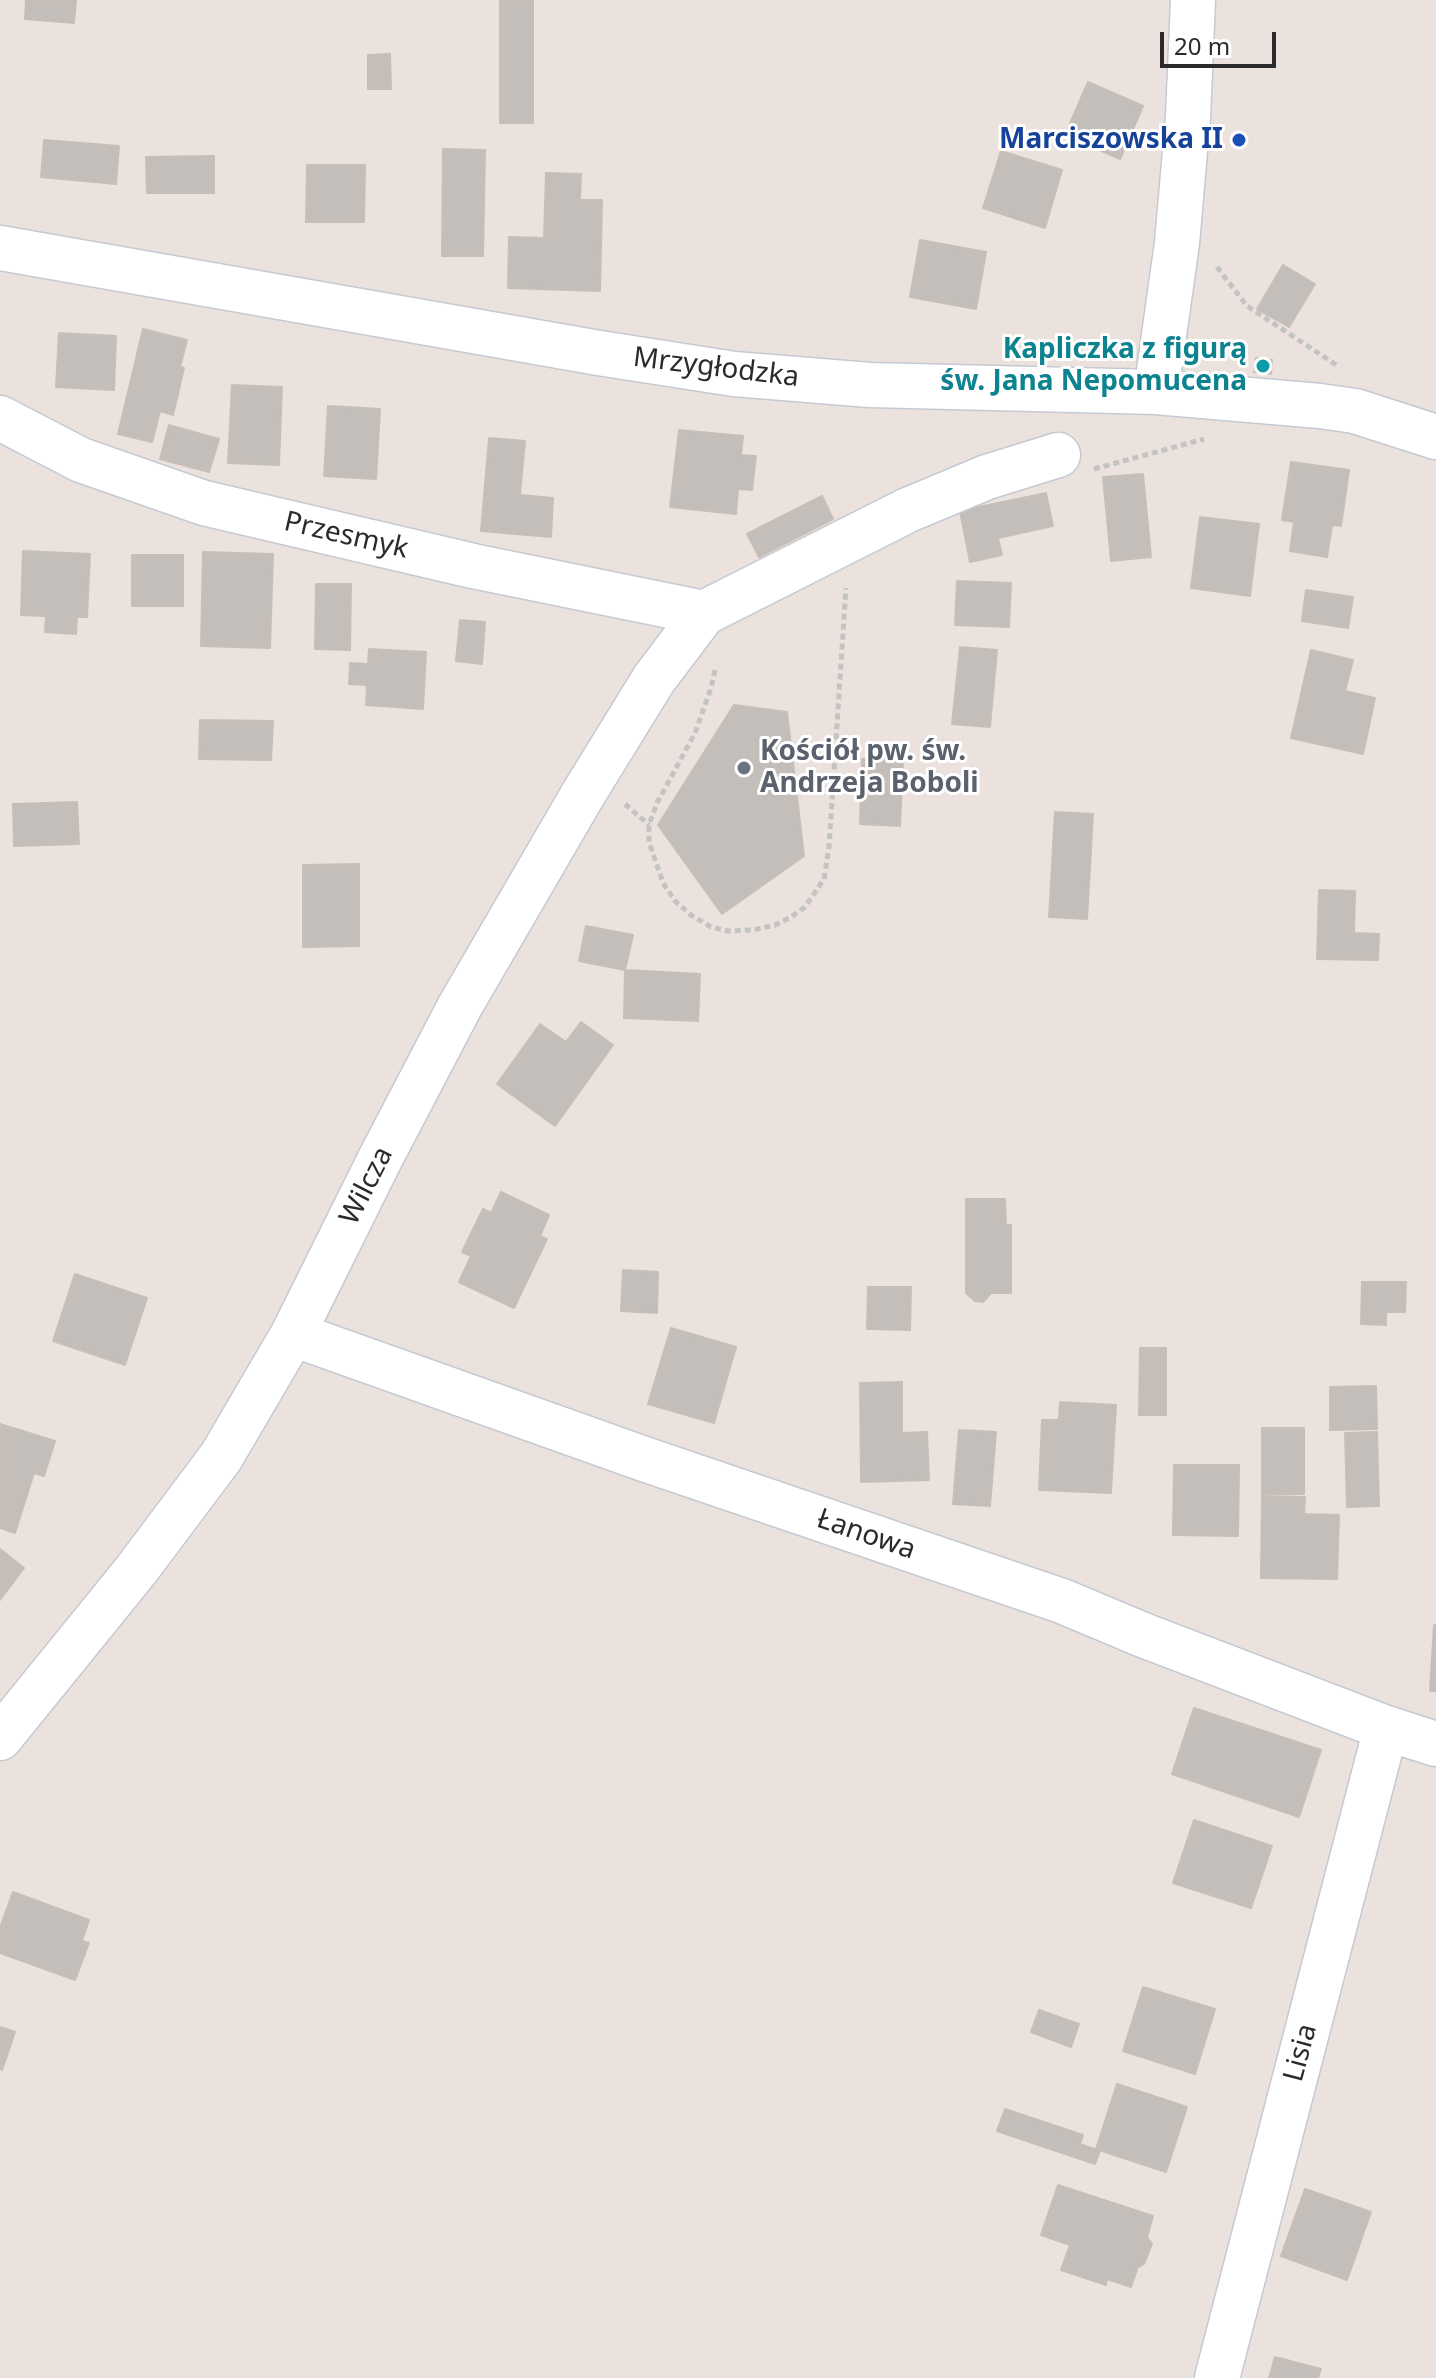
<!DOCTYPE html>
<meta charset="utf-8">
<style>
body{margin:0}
#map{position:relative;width:1436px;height:2378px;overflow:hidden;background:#ebe2dd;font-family:"Noto Sans",sans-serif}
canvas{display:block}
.scale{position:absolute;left:1160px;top:32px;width:116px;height:36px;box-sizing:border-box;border:4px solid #2a2a2a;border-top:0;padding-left:10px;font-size:24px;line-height:28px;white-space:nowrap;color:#2a2a2a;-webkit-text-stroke:6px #fff;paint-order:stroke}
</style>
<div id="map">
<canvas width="1436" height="2378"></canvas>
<div class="scale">20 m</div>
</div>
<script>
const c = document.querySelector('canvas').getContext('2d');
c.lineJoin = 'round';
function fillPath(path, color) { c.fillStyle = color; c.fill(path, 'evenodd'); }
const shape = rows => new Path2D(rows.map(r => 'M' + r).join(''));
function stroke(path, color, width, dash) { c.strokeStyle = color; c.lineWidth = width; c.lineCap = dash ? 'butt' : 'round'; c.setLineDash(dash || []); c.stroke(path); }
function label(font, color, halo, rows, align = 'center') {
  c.font = font + ' "Noto Sans",sans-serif'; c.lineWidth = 6; c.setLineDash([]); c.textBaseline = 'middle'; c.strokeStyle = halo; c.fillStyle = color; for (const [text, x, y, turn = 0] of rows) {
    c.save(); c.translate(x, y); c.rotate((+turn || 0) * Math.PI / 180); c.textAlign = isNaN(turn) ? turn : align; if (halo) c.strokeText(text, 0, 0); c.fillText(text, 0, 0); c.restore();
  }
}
const building = shape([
 [26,0,76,0,74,23,25,19,26,0],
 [500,0,533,0,533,123,500,123,500,0],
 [390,54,391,89,368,89,368,55,390,54],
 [1088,82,1143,106,1120,159,1065,135,1088,82],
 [44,140,119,146,116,184,41,177,44,140],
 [443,149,485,150,483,256,442,256,443,149],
 [1001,151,1062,170,1045,228,983,208,1001,151],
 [214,156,214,193,147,193,146,157,214,156],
 [307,165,365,165,364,222,306,222,307,165],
 [546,173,581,174,580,200,602,200,600,291,508,288,509,237,544,238,546,173],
 [920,240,986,252,976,309,910,297,920,240],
 [1283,265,1315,284,1289,327,1257,309,1283,265],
 [143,329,187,340,180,367,184,368,173,415,160,411,152,442,118,434,143,329],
 [59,333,116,336,114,390,56,387,59,333],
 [1256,358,1272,360,1271,374,1254,372,1256,358],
 [232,385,282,387,279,465,228,463,232,385],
 [328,406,380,409,376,479,324,476,328,406],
 [169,425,219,439,209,472,160,459,169,425],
 [679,430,743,436,741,455,756,456,752,490,738,489,736,514,670,507,679,430],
 [489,438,525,441,520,495,553,498,551,537,481,531,489,438],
 [1291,462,1349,470,1341,526,1332,525,1327,557,1290,551,1294,522,1282,520,1291,462],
 [1143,474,1151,557,1111,561,1103,477,1143,474],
 [1046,493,1053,526,998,538,1002,555,970,562,960,511,1046,493],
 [822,496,833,519,759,557,747,534,822,496],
 [1200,517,1259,524,1250,596,1191,588,1200,517],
 [23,551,90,554,87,617,77,617,76,634,45,632,46,616,21,615,23,551],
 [203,552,273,554,270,648,201,646,203,552],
 [132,555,183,555,183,606,132,606,132,555],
 [957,581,1011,583,1009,627,955,625,957,581],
 [316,584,351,584,350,650,315,649,316,584],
 [1306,590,1353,597,1348,628,1302,621,1306,590],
 [460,620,485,622,482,664,456,661,460,620],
 [960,647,997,650,990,727,952,724,960,647],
 [369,649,426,652,423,709,366,705,367,685,349,684,350,663,368,664,369,649],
 [1311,650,1353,660,1345,691,1375,698,1363,754,1291,738,1311,650],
 [734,705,787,712,804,856,722,914,658,825,734,705],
 [200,720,273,721,271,760,199,759,200,720],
 [862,759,903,761,900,826,860,824,862,759],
 [77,802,79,844,14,846,13,804,77,802],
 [1055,812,1093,814,1087,919,1049,917,1055,812],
 [359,864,359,946,303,947,303,865,359,864],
 [1319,890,1355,891,1354,933,1379,934,1378,960,1317,959,1319,890],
 [586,926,633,935,625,970,579,961,586,926],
 [625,970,700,974,698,1021,624,1018,625,970],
 [581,1022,613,1045,555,1126,497,1084,540,1024,566,1042,581,1022],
 [501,1192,549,1215,540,1236,547,1239,514,1308,459,1282,471,1256,462,1252,483,1209,491,1213,501,1192],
 [966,1199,1005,1199,1006,1225,1011,1225,1011,1293,991,1293,983,1302,975,1301,966,1293,966,1199],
 [623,1270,658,1272,657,1313,621,1311,623,1270],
 [75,1274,147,1298,125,1365,53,1341,75,1274],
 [1362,1282,1406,1282,1405,1312,1386,1312,1386,1325,1361,1324,1362,1282],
 [868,1287,911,1287,910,1330,867,1329,868,1287],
 [671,1328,736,1347,714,1423,648,1404,671,1328],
 [1140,1348,1166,1348,1166,1415,1139,1415,1140,1348],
 [902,1382,902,1433,927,1432,929,1480,861,1482,860,1383,902,1382],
 [1376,1386,1377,1429,1330,1430,1330,1387,1376,1386],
 [1060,1402,1116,1405,1111,1493,1039,1490,1042,1420,1059,1420,1060,1402],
 [0,1424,55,1441,44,1476,34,1473,15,1533,0,1528,0,1424],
 [1262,1428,1304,1428,1304,1494,1262,1494,1262,1428],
 [959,1430,996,1432,990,1506,953,1504,959,1430],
 [1377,1432,1379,1506,1347,1507,1345,1433,1377,1432],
 [1174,1465,1239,1465,1238,1536,1173,1535,1174,1465],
 [1262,1496,1305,1497,1304,1514,1339,1515,1337,1579,1261,1578,1262,1496],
 [0,1549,24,1568,0,1600,0,1549],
 [1434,1625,1436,1625,1436,1691,1430,1691,1434,1625],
 [1194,1708,1321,1750,1299,1817,1172,1774,1194,1708],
 [1194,1820,1272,1846,1251,1908,1173,1883,1194,1820],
 [13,1892,89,1920,82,1941,89,1943,75,1980,0,1953,0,1928,13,1892],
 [1143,1987,1215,2009,1195,2074,1123,2051,1143,1987],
 [1039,2010,1079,2024,1071,2047,1031,2032,1039,2010],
 [0,2027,15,2032,2,2070,0,2069,0,2027],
 [1117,2084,1187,2107,1166,2172,1096,2149,1117,2084],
 [1005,2109,1083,2135,1080,2144,1100,2151,1095,2164,997,2131,1005,2109],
 [1058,2185,1153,2216,1147,2237,1152,2244,1144,2264,1138,2267,1131,2287,1107,2279,1106,2285,1061,2270,1070,2245,1041,2235,1058,2185],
 [1305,2189,1371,2212,1347,2280,1281,2256,1305,2189],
 [1275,2357,1321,2369,1318,2378,1269,2378,1275,2357]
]);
const path = shape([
 [1217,267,1247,306,1338,366],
 [1094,469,1204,439],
 [715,670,711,688,695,733,657,803,649,825,649,842,663,883,675,901,691,915,711,927,728,931,753,930,775,925,791,917,805,907,824,879,829,847,846,588],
 [625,804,649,825]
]);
const minor = shape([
 [0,248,599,353,734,374,870,385,1156,392,1320,406,1355,411,1436,437],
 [1156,392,1177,243,1188,117,1193,0],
 [0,418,81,460,204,503,473,566,704,613],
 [293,1334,644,1459,1062,1601,1143,1635,1386,1728,1436,1744],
 [0,1738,137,1569,221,1457,293,1334,380,1159,460,1006,582,796,654,679,704,613,908,510,987,477,1058,455],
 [1217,2378,1386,1728]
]);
const markers = [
 [1239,140,8,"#1a4fb4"],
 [1263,366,8,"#0f9aa8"],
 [744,768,8,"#6b7280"]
];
const transitNames = [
 ["Marciszowska II",1223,140]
];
const cultureNames = [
 ["Kapliczka z figurą",1247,350],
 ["św. Jana Nepomucena",1247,382]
];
const streetNames = [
 ["Mrzygłodzka",716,368,7],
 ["Przesmyk",346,536,13],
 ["Wilcza",367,1186,-63],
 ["Łanowa",866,1535,19],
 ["Lisia",1301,2053,-75]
];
const worshipNames = [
 ["Kościół pw. św.",760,752],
 ["Andrzeja Boboli",760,784]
];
fillPath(building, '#c3beb9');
stroke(building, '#c6beb7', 2);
stroke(minor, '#c5cad2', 47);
stroke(path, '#c3c3c3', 5, [6, 4]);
stroke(minor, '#fff', 44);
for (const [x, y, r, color] of markers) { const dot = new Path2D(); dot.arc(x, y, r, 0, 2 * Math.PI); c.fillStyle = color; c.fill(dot); stroke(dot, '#fff', 3); }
label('bold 28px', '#164399', '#fff', transitNames, 'right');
label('bold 28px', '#0d838f', '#fff', cultureNames, 'right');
label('28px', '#2a2a2a', '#fff', streetNames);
label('bold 28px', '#5b616d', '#fff', worshipNames, 'left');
</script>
